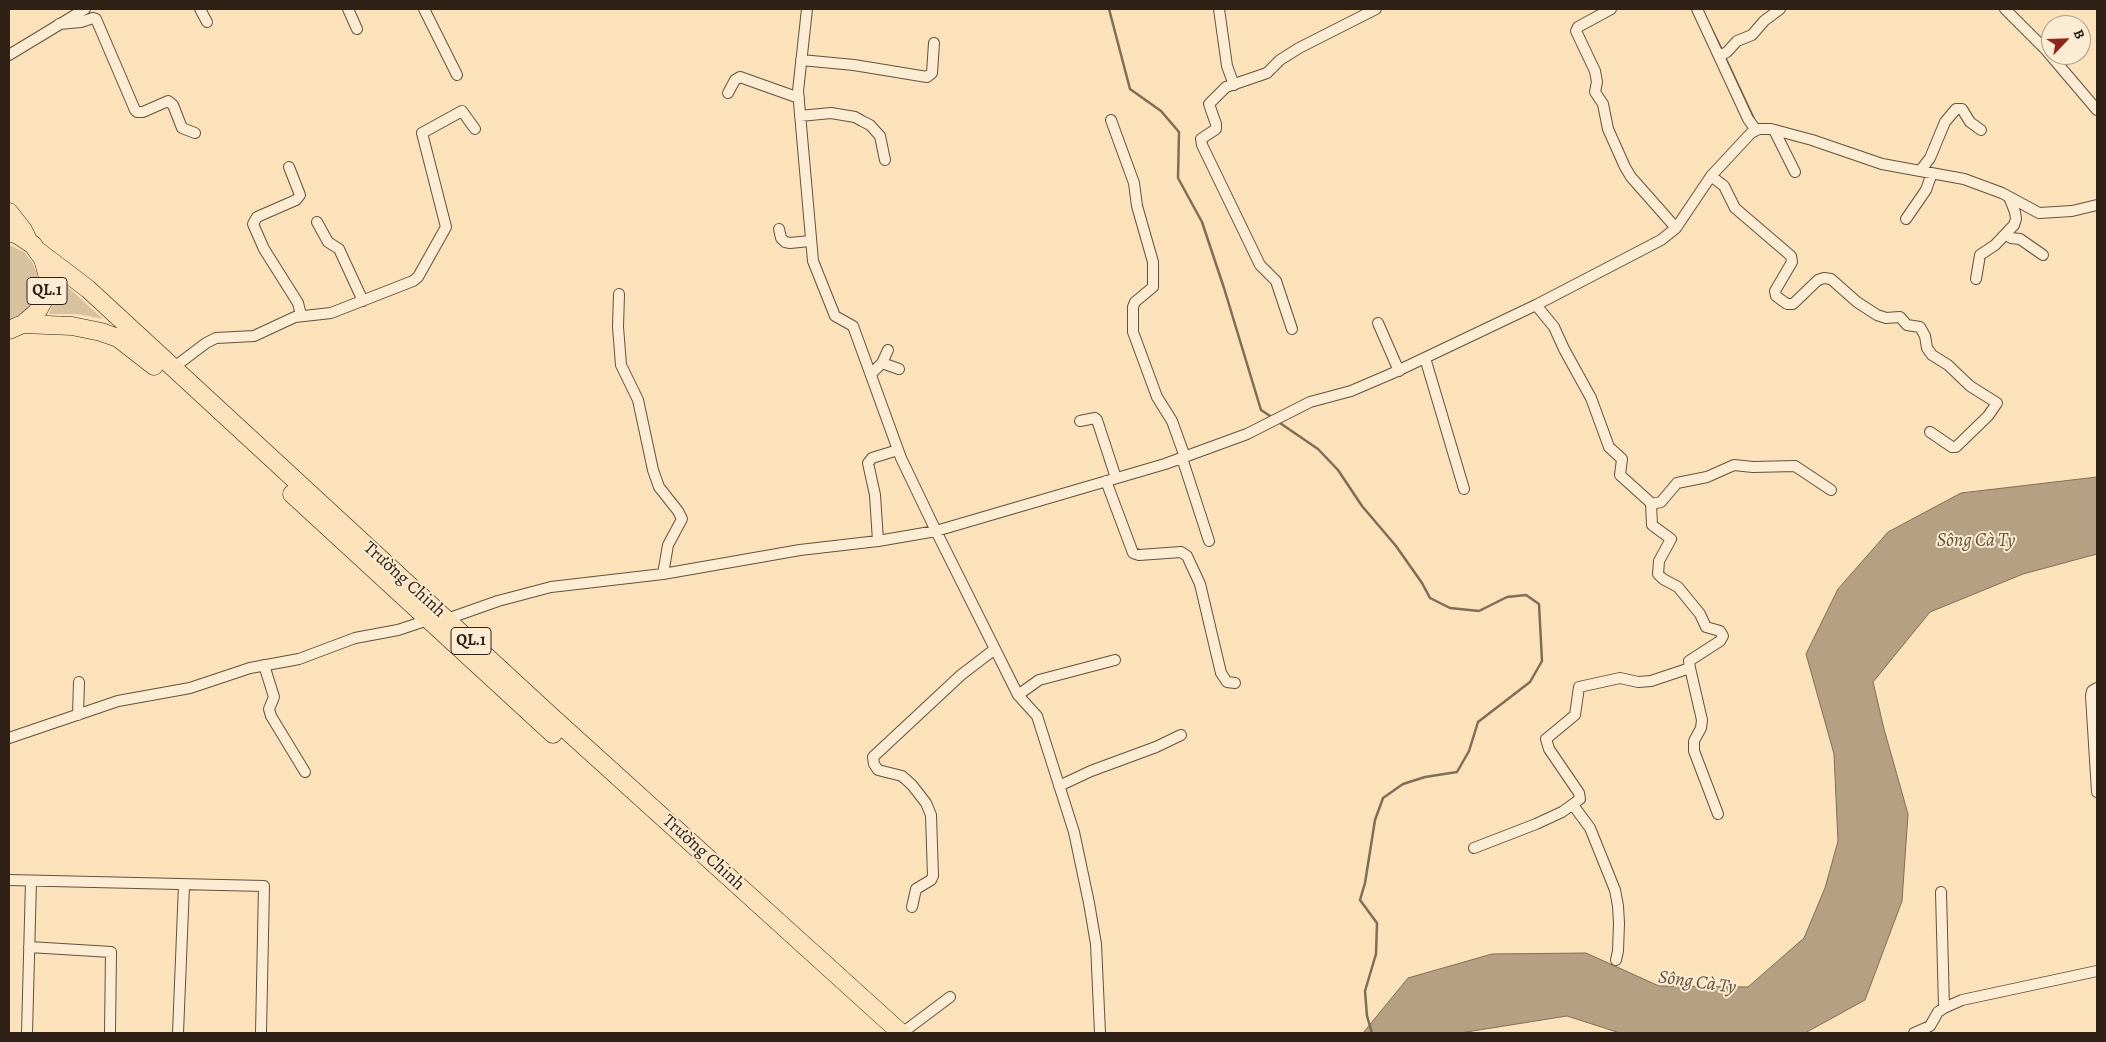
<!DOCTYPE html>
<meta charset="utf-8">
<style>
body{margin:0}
#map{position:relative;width:2106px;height:1042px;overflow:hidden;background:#fbe2bb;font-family:Alegreya,serif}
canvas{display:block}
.frame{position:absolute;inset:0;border:10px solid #2f2116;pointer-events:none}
.north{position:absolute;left:2041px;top:15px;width:50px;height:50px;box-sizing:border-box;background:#fcecd3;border:1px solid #aa9b87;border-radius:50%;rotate:66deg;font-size:14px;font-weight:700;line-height:20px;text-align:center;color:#2f2116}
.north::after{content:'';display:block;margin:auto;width:18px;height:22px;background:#8f2418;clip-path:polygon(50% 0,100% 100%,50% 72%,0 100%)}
</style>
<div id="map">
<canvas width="2106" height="1042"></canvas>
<div class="frame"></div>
<div class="north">B</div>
</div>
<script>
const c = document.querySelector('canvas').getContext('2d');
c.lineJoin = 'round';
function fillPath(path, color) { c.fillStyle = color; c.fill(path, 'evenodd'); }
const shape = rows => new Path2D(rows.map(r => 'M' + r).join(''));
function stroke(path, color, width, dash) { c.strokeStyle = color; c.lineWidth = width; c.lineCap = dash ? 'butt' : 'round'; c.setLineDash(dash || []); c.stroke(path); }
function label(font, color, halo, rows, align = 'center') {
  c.font = font + ' Alegreya,serif'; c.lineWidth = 4; c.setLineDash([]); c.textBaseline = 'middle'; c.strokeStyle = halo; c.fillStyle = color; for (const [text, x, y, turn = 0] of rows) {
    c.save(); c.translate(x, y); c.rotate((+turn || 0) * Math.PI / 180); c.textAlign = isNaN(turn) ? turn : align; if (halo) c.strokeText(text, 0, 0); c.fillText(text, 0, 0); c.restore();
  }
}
const green = shape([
 [9,245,24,252,32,262,37,274,38,288,34,301,26,311,9,320],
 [59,279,103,319,77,314,49,314,55,299]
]);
const water = shape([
 [2097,477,2097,554,2023,574,1930,612,1873,682,1884,729,1908,814,1902,901,1865,1000,1805,1033,1620,1033,1567,1016,1460,1033,1363,1033,1408,978,1492,954,1586,953,1659,986,1748,987,1804,938,1825,888,1838,841,1834,754,1806,654,1838,589,1888,532,1961,493,2097,477]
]);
const stream = shape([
 [1109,9,1130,89,1161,111,1179,132,1178,178,1202,222,1224,288,1261,410,1273,418],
 [1709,24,1722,50],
 [1724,55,1754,119],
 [1277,421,1318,449,1338,470,1362,506,1396,546,1422,583,1430,598,1450,608,1479,611,1507,597,1526,595,1539,604,1542,661,1530,682,1478,722,1469,751,1457,772,1425,777,1403,784,1383,798,1375,820,1365,883,1360,900,1377,923,1376,954,1365,991,1367,1016,1372,1033]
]);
const street = shape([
 [200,9,207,22],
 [348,9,357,29],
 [424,9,457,75],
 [807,9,798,91,813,261,835,316,853,326,901,458,936,531,1018,695,1037,716,1074,832,1089,903,1096,944,1100,1033],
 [1219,9,1227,66,1234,85],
 [1611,9,1578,27,1576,31,1595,71,1597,82,1595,92,1603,104,1608,129,1625,167,1631,177,1676,228],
 [1697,9,1748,119,1756,130],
 [2005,9,2046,50,2097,110],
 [59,24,81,22,93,18,96,19,135,110,137,112,143,112,168,101,173,105,182,128,195,133],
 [9,55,85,9],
 [1719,56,1727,52,1737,41,1752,35,1764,21,1780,9],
 [801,60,854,65,927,77,932,73,934,43],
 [728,93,735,80,740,77,799,98],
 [800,116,831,113,855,117,862,121,870,125,880,136,885,160],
 [1111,120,1134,183,1137,206,1153,262,1153,287,1135,302,1133,307,1133,332,1157,397,1172,421,1185,457],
 [1774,130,1795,172],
 [289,167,300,195,296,200,257,217,253,224,264,249,298,303,301,315],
 [1920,171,1930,158,1945,122,1956,109,1962,109,1970,122,1981,130],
 [1711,176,1724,186,1735,208,1791,256,1792,262,1775,291,1776,296,1787,304,1793,304,1818,280,1824,278,1831,279,1857,302,1877,315,1886,318,1900,317,1907,325,1920,327,1925,336,1927,348,1932,355,1948,365,1970,386,1997,403,1988,416,1956,447,1952,447,1930,432],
 [1906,219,1926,190,1932,173],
 [317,222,328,242,339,249,363,301],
 [779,229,781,238,785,242,790,243,810,241],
 [2007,235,2011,238,2020,239,2043,255],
 [1976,279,1980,255,1995,245,2014,225,2016,219,2015,212,2009,197],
 [619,294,618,327,621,365,638,400,653,470,659,487,678,511,682,519,668,545,663,574],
 [1378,323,1399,371],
 [1292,329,1276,281,1260,265,1202,145,1201,139,1216,129,1216,124,1209,104,1226,87,1267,73,1280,60,1299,48,1376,9],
 [1425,358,1464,489],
 [882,363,899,369],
 [173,368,206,343,216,338,254,336,295,317,331,313,413,281,418,277,446,227,422,133,462,111,475,129],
 [871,374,882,363,888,350],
 [1080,421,1095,418,1097,420,1116,478],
 [1182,458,1209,541],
 [1106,481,1133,553,1139,555,1181,552,1187,556,1200,584,1221,673,1227,682,1235,683],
 [1652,504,1661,502,1677,483,1707,477,1734,465,1753,467,1795,466,1831,490],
 [878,541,875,495,868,463,872,458,898,450],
 [264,665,274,697,269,709,271,716,305,772],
 [1690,668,1702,720,1701,728,1694,741,1694,751,1718,814],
 [2097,688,2092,691,2091,696,2097,792],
 [1018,695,1039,680,1115,660],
 [78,715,79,682],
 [9,738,118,701,190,688,250,668,299,659,355,638,398,630,428,620,447,619,498,601,551,587,663,574,800,550,878,541,936,531,1165,464,1247,434,1310,402,1351,391,1393,373,1536,305,1661,240,1676,228,1711,176,1751,133,1759,129,1771,129,1812,140,1882,164,1964,179,2002,193,2039,213,2072,211,2097,205],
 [1059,786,1091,771,1156,747,1181,735],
 [1573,805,1590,828,1615,890,1618,906,1619,923,1618,951,1616,960],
 [1474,848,1536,824,1562,812,1580,799,1579,793,1549,749,1546,739,1575,715,1579,687,1620,678,1638,682,1651,681,1690,668,1689,661,1720,641,1723,636,1720,631,1706,627,1700,614,1678,587,1663,579,1658,574,1659,561,1671,539,1652,525,1651,503,1620,475,1622,459,1609,447,1591,398,1564,349,1554,327,1536,305],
 [9,880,264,886,261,1033],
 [1941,892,1944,1008],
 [912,907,916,889,931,880,933,876,931,815,926,803,912,785,902,776,878,770,874,764,873,757,961,675,995,649],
 [29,947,111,952,110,1033],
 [27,1033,31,881],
 [178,1033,184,885],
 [902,1033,950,997],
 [1914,1033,1930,1026,1938,1012,1944,1008,1962,1000,2097,971]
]);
const highway = shape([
 [9,212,23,230,28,240],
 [9,232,18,235,33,245,43,259,48,277,46,296,37,312,23,324,9,330],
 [38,251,88,289,552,717,901,1033],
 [23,324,72,326,101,332,118,338,154,366],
 [292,494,553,734]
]);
const shields = [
 [47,291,40],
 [471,641,40]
];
const shieldNames = [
 ["QL.1",47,291],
 ["QL.1",471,641]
];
const streetNames = [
 ["Trường Chinh",404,580,42],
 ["Trường Chinh",703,853,42]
];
const waterNames = [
 ["Sông Cà Ty",1976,541],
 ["Sông Cà Ty",1697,983,8]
];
fillPath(green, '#d8c19f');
fillPath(water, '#b6a083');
stroke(water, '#806d57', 1);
stroke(stream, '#806d57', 2.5);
stroke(street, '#62513f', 12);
stroke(highway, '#2f2116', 19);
stroke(street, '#fcecd3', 10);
stroke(highway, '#fbe2bb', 18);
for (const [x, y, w] of shields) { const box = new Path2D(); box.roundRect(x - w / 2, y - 13.5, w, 27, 4); c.fillStyle = '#fcecd3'; c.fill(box); stroke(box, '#2f2116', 1); }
label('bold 16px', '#2f2116', null, shieldNames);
label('18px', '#2f2116', '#fcecd3', streetNames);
label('italic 19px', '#5e4d3c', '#fcecd3', waterNames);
</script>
